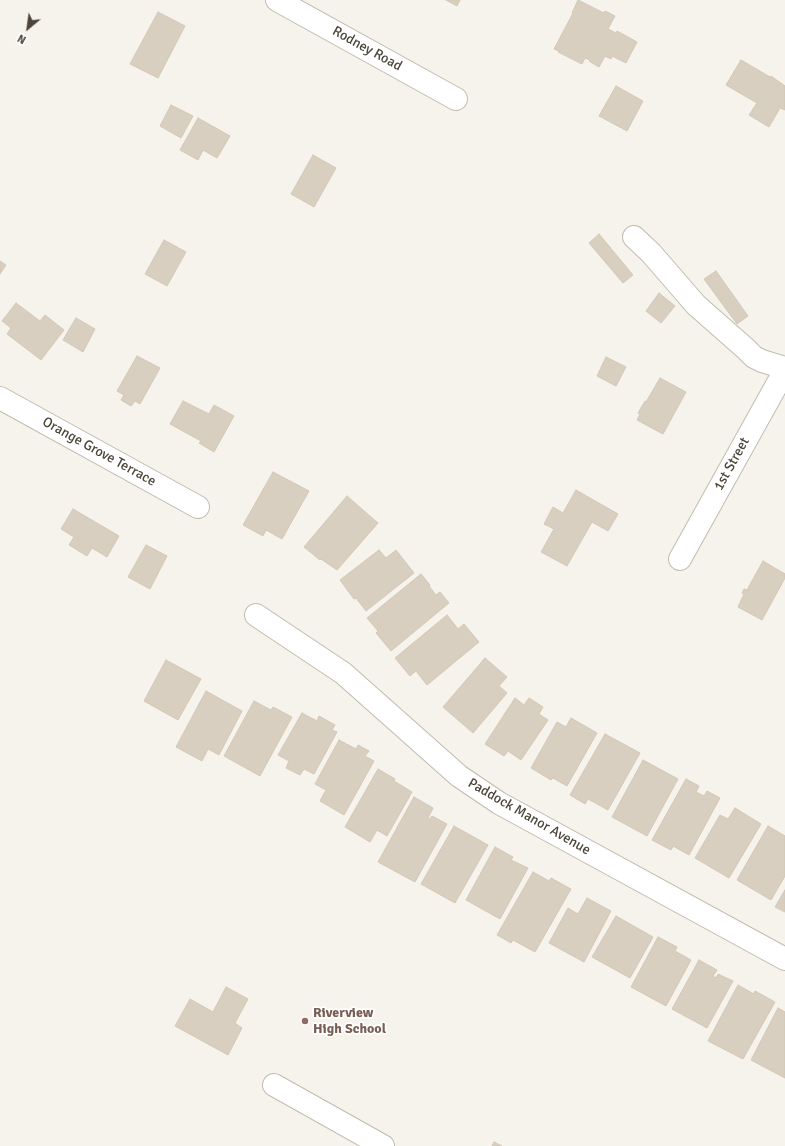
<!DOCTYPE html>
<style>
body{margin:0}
#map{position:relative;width:785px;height:1146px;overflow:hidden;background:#f6f3ec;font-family:Signika,sans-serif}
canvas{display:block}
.north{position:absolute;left:8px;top:8px;width:40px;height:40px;-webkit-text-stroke:3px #fff;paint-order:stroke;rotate:209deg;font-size:11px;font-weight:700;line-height:16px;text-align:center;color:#4b4439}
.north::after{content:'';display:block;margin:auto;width:14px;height:18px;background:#4b4439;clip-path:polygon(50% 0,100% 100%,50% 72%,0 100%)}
</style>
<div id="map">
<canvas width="785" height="1146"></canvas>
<div class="north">N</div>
</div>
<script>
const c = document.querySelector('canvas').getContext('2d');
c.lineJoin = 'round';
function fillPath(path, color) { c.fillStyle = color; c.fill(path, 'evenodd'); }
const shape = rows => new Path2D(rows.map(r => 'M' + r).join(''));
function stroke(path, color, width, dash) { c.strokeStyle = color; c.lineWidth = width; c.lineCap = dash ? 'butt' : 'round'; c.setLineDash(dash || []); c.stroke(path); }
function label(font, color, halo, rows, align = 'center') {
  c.font = font + ' Signika,sans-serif'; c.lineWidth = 3.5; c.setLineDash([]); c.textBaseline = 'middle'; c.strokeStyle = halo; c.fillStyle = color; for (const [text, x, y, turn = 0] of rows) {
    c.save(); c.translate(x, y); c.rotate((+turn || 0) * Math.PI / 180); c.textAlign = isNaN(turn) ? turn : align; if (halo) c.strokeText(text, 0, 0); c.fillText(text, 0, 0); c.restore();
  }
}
const building = shape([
 [446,0,460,0,457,6,446,0],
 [578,0,604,13,605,11,615,16,608,29,616,33,617,31,637,42,626,63,612,56,611,59,605,56,599,67,589,61,590,60,585,58,582,64,558,52,559,51,554,49,573,13,572,13,578,0],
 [158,12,185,26,158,78,130,64,158,12],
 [741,60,770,77,771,76,785,86,785,110,780,108,769,127,749,115,757,103,726,85,741,60],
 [616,86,643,101,627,131,599,116,616,86],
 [171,105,193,116,181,138,160,126,171,105],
 [198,118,230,136,217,158,203,150,198,160,180,150,198,118],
 [313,155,336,168,314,207,291,194,313,155],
 [599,234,633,275,623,283,589,243,599,234],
 [164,240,186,252,167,286,145,274,164,240],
 [0,261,6,265,0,274,0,261],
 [716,271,748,316,737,324,704,279,716,271],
 [659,293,675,306,661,323,646,311,659,293],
 [16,303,40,321,45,315,64,330,41,360,7,334,11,328,2,321,16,303],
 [76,318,95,329,83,352,63,340,76,318],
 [137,356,160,368,140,404,135,401,131,406,121,400,124,395,117,391,137,356],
 [606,357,626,367,616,386,597,376,606,357],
 [660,378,686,392,663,434,637,420,640,414,638,413,645,401,646,402,660,378],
 [183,401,209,414,214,405,234,416,214,452,199,443,201,441,170,424,183,401],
 [273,472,309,491,282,539,266,530,263,536,243,525,273,472],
 [576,490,618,514,608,531,592,522,567,566,541,552,554,529,544,524,553,507,563,513,576,490],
 [347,496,378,523,337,570,321,559,320,560,304,547,347,496],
 [73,509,119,536,107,557,92,548,87,556,69,545,74,537,61,529,73,509],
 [146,545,167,556,150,589,128,577,146,545],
 [379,550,386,558,396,550,414,573,366,611,356,598,354,599,340,580,379,550],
 [763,561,785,574,785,578,762,620,738,607,744,594,742,593,744,589,747,590,763,561],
 [421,574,430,585,429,586,436,595,440,592,449,603,391,651,376,633,378,631,367,618,421,574],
 [447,615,458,629,464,624,479,642,427,685,416,671,410,676,395,658,447,615],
 [485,658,507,677,499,686,507,693,473,733,443,707,485,658],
 [166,660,201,679,178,720,144,701,166,660],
 [206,691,242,711,219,755,208,749,202,761,176,747,206,691],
 [515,698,524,705,529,698,543,707,539,714,548,720,521,760,508,751,504,756,485,744,515,698],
 [254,701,271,710,273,707,292,717,260,776,224,756,254,701],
 [302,713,317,721,319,716,335,725,332,730,337,732,314,774,304,769,300,775,286,768,289,761,278,755,302,713],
 [571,718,597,733,567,786,553,778,551,780,531,768,557,722,566,727,571,718],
 [605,734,640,753,608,810,588,799,585,804,570,795,605,734],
 [339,740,356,749,358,745,369,751,365,756,374,761,344,815,320,801,326,790,315,784,339,740],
 [643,760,678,779,647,836,612,817,643,760],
 [378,769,395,779,394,781,412,792,387,836,377,830,370,842,345,827,378,769],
 [686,779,699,786,696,792,704,796,707,791,720,798,689,855,673,846,671,850,652,840,686,779],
 [414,797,433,808,428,818,430,819,432,816,447,824,415,882,378,862,414,797],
 [735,808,761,824,729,878,695,858,720,815,728,819,735,808],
 [454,826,488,845,455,903,421,884,454,826],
 [768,826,785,836,785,876,771,900,737,880,768,826],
 [495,847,513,857,511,860,528,868,500,919,466,900,495,847],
 [533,872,549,881,551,878,571,889,535,952,513,940,511,943,497,935,533,872],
 [785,890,785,912,775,907,785,890],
 [587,898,611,911,584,962,549,943,568,908,578,914,587,898],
 [616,916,653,937,630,978,592,957,616,916],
 [658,937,677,947,675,951,691,960,666,1006,631,987,658,937],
 [699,960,717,970,713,976,716,978,718,974,733,981,707,1028,672,1009,699,960],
 [738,985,754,994,755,991,775,1002,743,1059,708,1041,738,985],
 [226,987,248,999,235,1023,242,1028,228,1055,175,1026,190,999,213,1012,226,987],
 [778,1008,785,1012,785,1078,751,1060,778,1008],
 [494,1142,502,1146,492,1146,494,1142]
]);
const minor = shape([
 [277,0,456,99],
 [634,237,651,253,696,305,746,349,754,357,762,361,785,368],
 [0,398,198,507],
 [680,559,785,370],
 [256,615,343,673,459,776,499,803,785,959],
 [274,1085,383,1146]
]);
const markers = [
 [305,1021,4,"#8d6e63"]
];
const streetNames = [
 ["Rodney Road",367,49,29],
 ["Orange Grove Terrace",99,452,29],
 ["1st Street",732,464,-61],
 ["Paddock Manor Avenue",529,817,30]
];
const educationNames = [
 ["Riverview",313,1013],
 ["High School",313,1029]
];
fillPath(building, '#d8cfc1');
stroke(building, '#d3c7b4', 1);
stroke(minor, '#c2bbae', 24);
stroke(minor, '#fff', 22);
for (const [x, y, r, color] of markers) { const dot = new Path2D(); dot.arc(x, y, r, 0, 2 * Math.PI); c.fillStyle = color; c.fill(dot); stroke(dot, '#fff', 1.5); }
label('14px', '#4b4439', '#fff', streetNames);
label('bold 14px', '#785e54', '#fff', educationNames, 'left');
</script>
